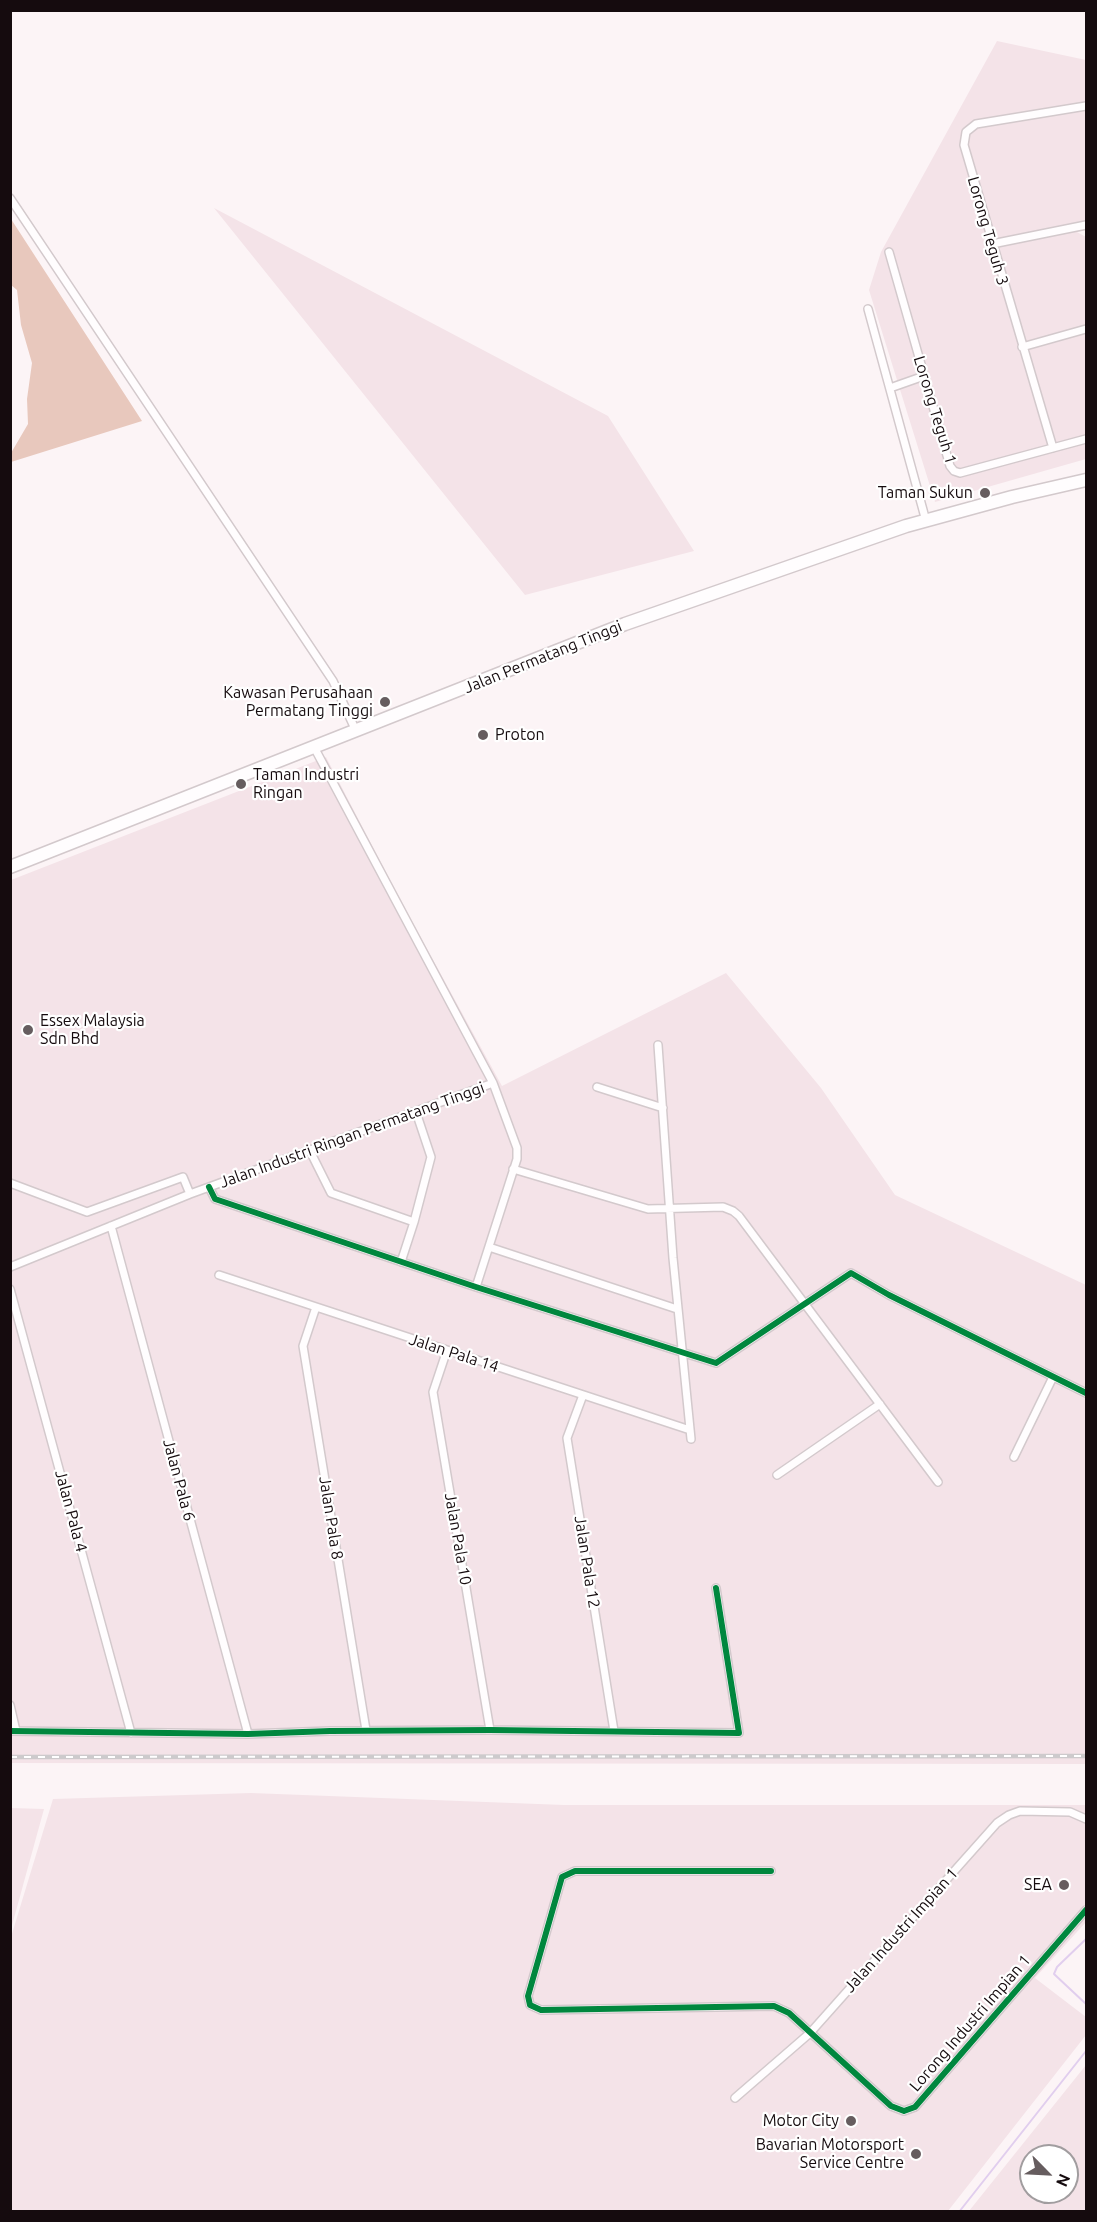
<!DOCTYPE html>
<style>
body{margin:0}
#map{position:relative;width:1097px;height:2222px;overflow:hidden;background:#fcf4f6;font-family:Ubuntu,sans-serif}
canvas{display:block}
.frame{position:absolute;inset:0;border:12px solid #150b0e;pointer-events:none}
.north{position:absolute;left:1019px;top:2144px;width:60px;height:60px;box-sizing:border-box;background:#fff;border:2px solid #a19d9f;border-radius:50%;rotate:114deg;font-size:16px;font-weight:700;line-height:24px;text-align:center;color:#150b0e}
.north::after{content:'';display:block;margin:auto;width:21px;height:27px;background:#665d5f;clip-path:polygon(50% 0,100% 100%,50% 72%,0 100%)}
</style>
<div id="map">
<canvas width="1097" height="2222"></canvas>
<div class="frame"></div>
<div class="north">N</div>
</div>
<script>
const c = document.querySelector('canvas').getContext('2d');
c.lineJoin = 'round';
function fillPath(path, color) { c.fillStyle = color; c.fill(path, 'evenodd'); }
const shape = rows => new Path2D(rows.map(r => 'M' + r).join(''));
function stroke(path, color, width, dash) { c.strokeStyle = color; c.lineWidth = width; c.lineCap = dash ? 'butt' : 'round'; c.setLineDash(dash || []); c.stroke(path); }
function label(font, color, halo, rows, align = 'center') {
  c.font = font + ' Ubuntu,sans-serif'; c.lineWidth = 4.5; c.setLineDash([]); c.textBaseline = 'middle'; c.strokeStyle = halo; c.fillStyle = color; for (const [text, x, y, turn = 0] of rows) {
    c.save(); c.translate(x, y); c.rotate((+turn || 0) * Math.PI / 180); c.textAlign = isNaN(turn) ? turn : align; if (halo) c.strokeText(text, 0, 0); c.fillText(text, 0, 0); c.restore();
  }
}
const built = shape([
 [997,41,1086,60,1086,230,1077,232,1086,237,1086,459,935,502,869,290,881,252],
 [214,208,608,416,694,551,525,595],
 [326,757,403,905,502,1086,726,973,821,1088,895,1195,1086,1285,1086,1764,11,1763,11,880],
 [251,1793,564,1805,1086,1805,1086,1922,1035,1978,1086,2017,1086,2035,948,2211,27,2212,11,2210,11,1937,53,1799],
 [11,1808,44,1809,11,1929,10,1808],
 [1086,2065,1086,2211,969,2211],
 [1031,2156,1067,2156,1067,2192,1031,2192]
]);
const forest = shape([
 [11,219,142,421,11,462,11,453,28,424,27,399,32,363,21,325,17,290,11,285]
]);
const stream = shape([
 [1086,1939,1057,1967,1054,1974,1086,2004],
 [959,2212,1086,2051]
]);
const street = shape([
 [10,198,333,681,356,731],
 [992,244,1086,225],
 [889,252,950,466,954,471,960,473,1086,439],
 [868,309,926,521],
 [1022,347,1086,329],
 [890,388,924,376],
 [1053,448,964,145,966,132,976,124,1086,106],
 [314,747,493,1083,517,1148,517,1159,476,1287],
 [658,1045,673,1258,691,1439],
 [597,1087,663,1108],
 [310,1151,331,1193,414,1222],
 [513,1169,648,1209,723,1207,733,1211,739,1216,938,1482],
 [10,1183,87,1212,183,1177,190,1194],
 [209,1187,215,1199,221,1201,476,1287,716,1363,851,1273,889,1295,1086,1393],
 [111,1226,248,1734],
 [489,1247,677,1309],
 [401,1262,414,1222,431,1157,416,1112],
 [10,1267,190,1194,493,1083],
 [219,1275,690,1430],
 [10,1289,131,1733],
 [316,1307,303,1346,366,1730],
 [447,1350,433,1392,490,1730],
 [583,1395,567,1438,614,1731],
 [1014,1457,1053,1377],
 [777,1475,880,1404],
 [10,1705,16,1731],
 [10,1731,248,1734,330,1731,490,1730,739,1733,716,1588],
 [771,1871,575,1871,562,1877,528,1996,530,2005,541,2010,774,2006,789,2013,891,2106,904,2111,915,2107,1086,1910],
 [735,2098,810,2033,997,1823,1009,1815,1020,1811,1070,1812,1086,1819]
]);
const highway = shape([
 [10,867,625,624,906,526,1012,497,1086,480]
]);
const rail = shape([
 [10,1757,1086,1756]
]);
const cycleway = shape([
 [209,1187,215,1199,221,1201,476,1287,716,1363,851,1273,889,1295,1086,1393],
 [10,1731,248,1734,330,1731,490,1730,739,1733,716,1588],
 [771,1871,575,1871,562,1877,528,1996,530,2005,541,2010,774,2006,789,2013,891,2106,904,2111,915,2107,1086,1910]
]);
const markers = [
 [985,493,6,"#665d5f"],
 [385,702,6,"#665d5f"],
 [483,735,6,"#665d5f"],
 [241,784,6,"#665d5f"],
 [28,1030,6,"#665d5f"],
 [1064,1885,6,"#665d5f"],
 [851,2121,6,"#665d5f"],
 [916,2154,6,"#665d5f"]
];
const streetNames = [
 ["Lorong Teguh 3",988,231,74],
 ["Lorong Teguh 1",935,410,73],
 ["Jalan Permatang Tinggi",543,657,-22],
 ["Jalan Industri Ringan Permatang Tinggi",352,1135,-20],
 ["Jalan Pala 14",454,1353,18],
 ["Jalan Pala 6",179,1480,75],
 ["Jalan Pala 4",71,1511,75],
 ["Jalan Pala 8",331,1518,81],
 ["Jalan Pala 10",458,1539,80],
 ["Jalan Pala 12",587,1562,81],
 ["Jalan Industri Impian 1",901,1930,-48],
 ["Lorong Industri Impian 1",970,2023,-49]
];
const poiNames = [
 ["Taman Sukun",973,493],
 ["Kawasan Perusahaan",373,693],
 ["Permatang Tinggi",373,711],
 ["Proton",495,735,"left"],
 ["Taman Industri",253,775,"left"],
 ["Ringan",253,793,"left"],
 ["Essex Malaysia",40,1021,"left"],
 ["Sdn Bhd",40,1039,"left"],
 ["SEA",1052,1885],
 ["Motor City",839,2121],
 ["Bavarian Motorsport",904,2145],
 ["Service Centre",904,2163]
];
fillPath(built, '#f4e3e8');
fillPath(forest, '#e8c8bd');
stroke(stream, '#e1ceee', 2);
stroke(street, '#d3c9cc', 10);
stroke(highway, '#d3c9cc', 15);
stroke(street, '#fffdfe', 7);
stroke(highway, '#fffdfe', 12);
stroke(rail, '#cdcacc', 4.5);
stroke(rail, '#fff', 2, [7]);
stroke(cycleway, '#00873e', 6);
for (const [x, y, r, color] of markers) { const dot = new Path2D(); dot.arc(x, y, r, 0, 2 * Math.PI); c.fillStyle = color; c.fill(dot); stroke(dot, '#fff', 2); }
label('16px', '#150b0e', '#fff', streetNames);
label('16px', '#150b0e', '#fff', poiNames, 'right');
</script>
